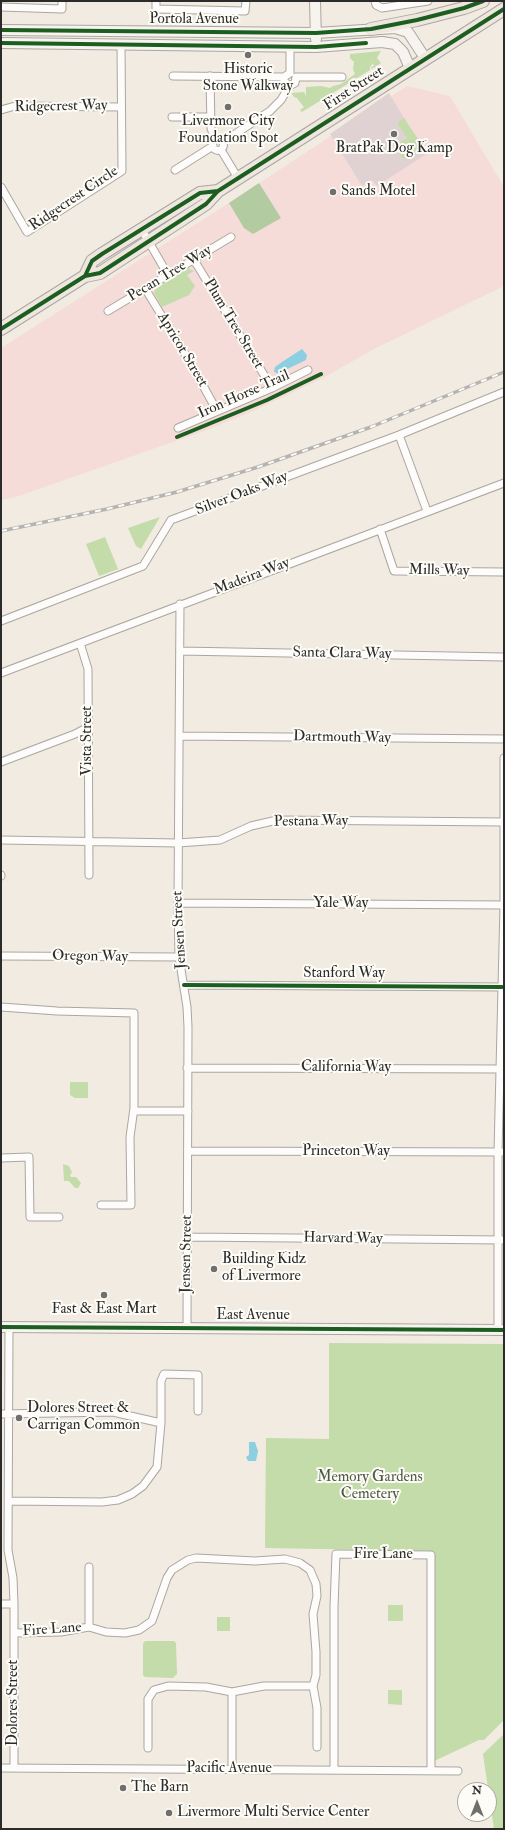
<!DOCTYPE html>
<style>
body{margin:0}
#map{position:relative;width:505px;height:1830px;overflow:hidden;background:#f2ebe1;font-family:"IM FELL Double Pica",serif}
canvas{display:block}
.frame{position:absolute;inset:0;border:2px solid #2b2b2b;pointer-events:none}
.north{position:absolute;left:457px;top:1782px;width:40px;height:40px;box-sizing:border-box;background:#fdfcf7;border:1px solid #a9a8a5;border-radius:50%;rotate:0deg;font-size:11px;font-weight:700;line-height:16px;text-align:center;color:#2b2b2b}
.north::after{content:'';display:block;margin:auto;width:14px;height:18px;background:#716e6b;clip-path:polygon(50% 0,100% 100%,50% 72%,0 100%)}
</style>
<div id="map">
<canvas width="505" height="1830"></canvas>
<div class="frame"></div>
<div class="north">N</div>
</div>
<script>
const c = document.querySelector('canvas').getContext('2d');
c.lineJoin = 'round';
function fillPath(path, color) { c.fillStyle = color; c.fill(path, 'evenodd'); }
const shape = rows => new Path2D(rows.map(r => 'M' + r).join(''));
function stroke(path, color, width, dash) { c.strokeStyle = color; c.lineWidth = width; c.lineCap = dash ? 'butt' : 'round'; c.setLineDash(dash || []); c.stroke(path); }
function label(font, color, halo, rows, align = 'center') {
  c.font = font + ' "IM FELL Double Pica",serif'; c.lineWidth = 4; c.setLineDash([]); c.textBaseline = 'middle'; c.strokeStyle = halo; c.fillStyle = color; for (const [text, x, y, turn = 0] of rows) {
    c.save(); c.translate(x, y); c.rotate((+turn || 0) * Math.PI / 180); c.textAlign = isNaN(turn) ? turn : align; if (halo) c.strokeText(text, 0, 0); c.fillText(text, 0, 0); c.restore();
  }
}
const built = shape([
 [407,86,450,96,504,187,504,286,374,349,323,378,251,412,207,430,19,496,1,500,1,348,229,203]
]);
const industrial = shape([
 [389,93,404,118,397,123,407,138,394,146,403,159,424,148,428,153,377,186,372,180,362,186,330,134]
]);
const green = shape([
 [381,51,377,58,381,63,372,69,371,67,374,66,373,63,370,67,370,70,302,112,300,110,304,107,296,97,295,98,291,93,304,92,306,96,306,87,321,86,330,88,333,86,341,84,355,74,353,69,354,62,350,58,350,54],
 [404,118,424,148,403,159,394,146,407,138,397,123],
 [187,268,194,271,187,275,195,286,189,295,162,307,154,293,156,288],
 [160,517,141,549,136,546,128,528],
 [105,537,118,569,99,576,86,544],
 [70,1082,88,1082,88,1098,75,1098,70,1095],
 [63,1164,69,1166,72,1172,70,1175,71,1177,76,1177,81,1183,78,1188,75,1188,69,1181,64,1181],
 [329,1343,504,1344,504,1720,484,1740,479,1740,432,1762,434,1551,265,1548,266,1438,329,1439],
 [388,1605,403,1605,403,1621,388,1621],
 [217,1617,230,1617,230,1631,217,1631],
 [145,1641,174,1641,176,1643,177,1674,173,1678,145,1677,143,1675,143,1644],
 [388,1690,402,1690,402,1705,388,1704],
 [504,1734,504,1829,494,1829,483,1754]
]);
const forest = shape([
 [259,183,281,218,253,234,244,228,229,203]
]);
const water = shape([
 [302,349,307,355,306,360,279,373,276,373,274,371,275,367,282,362],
 [249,1442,255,1442,258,1451,256,1461,248,1461,246,1457,249,1455]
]);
const street = shape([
 [156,1,156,9,245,11,246,1],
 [375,1,376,5,382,8,428,1],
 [1,7,62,9,62,1],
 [290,73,284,77,284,81,287,84,291,85,295,83,296,77],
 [290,73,290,47],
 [173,76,284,77],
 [210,76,211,128,215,140],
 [296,77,342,77],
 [1,110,15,106,121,107],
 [172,117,211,117],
 '212.5 145a5.5 5.5 0 1 1 11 0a5.5 5.5 0 1 1-11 0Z',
 [223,142,270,111,281,100,290,85],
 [221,150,238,178],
 [175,170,213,146],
 [1,187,27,232,122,171,121,45],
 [142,230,168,275],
 [194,260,272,388],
 [146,290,190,362,217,411],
 [108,311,231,237],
 [178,428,272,388,308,370],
 [399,435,427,511],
 [380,529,394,571,504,572],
 [180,604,178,903,179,957,187,1007,188,1027,187,1328],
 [1,621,143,566,171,520,399,435,504,392],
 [80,643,88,669,89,875],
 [180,651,504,657],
 [1,673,504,483],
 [180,736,504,739],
 [1,762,75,734,88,727],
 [1,840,178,843,220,840,251,826,277,820,504,822],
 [1,875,1,876],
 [178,903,504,905],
 [1,956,179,957],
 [184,985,504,987],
 [1,1007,57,1011,134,1013,134,1108,130,1137,131,1205,101,1205],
 [187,1068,503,1069],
 [134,1111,188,1111],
 [188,1151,504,1152],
 [1,1158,29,1157,30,1217,59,1217],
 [188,1237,504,1240],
 [9,1327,8,1550,13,1578,14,1604,14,1768],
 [498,1330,498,1152,504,905,504,758],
 [1,1414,113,1412,161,1423],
 [8,1501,102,1502,118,1500,132,1494,143,1486,157,1467,161,1423,161,1381,164,1374,198,1375,198,1411],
 [1,1604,14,1604],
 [89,1627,89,1567],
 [14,1633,61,1632,89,1627,106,1632,125,1633,139,1630,152,1621,167,1578,172,1570,188,1560,196,1558,255,1561,285,1559,300,1563,310,1570,316,1584,317,1596,313,1614,316,1652,316,1675,313,1686],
 [148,1748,148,1699,154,1690,168,1686,206,1687,232,1692],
 [1,1768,458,1771],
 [232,1769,232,1692,264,1686,313,1686,317,1708,317,1747],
 [334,1769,334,1607,336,1554,431,1555,431,1770]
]);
const secondary = shape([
 [315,1,316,39],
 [1,30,316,33,395,28,408,32,425,58],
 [1,43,316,47,382,42,395,44,403,52,410,68],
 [1,1327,504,1330]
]);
const primary = shape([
 [371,29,417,20,464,8,483,1],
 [85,276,92,261,102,254,200,193,218,191],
 [1,329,85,276,100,273,206,204,218,191,504,9]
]);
const rail = shape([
 [1,531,107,509,177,492,258,467,371,427,504,372]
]);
const cycleway = shape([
 [1,30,316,33,371,29,417,20,464,8,483,1],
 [1,43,316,47,366,43],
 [85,276,92,261,102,254,200,193,218,191],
 [1,329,85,276,100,273,206,204,218,191,504,9],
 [177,437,267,400,321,374],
 [184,985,502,987],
 [1,1327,504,1330]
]);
const markers = [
 [248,55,4,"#716e6b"],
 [228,107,4,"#716e6b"],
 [394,134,4,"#716e6b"],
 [333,192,4,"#716e6b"],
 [214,1269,4,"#716e6b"],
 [104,1295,4,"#716e6b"],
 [19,1418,4,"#716e6b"],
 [123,1788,4,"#716e6b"],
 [169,1813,4,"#716e6b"]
];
const streetNames = [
 ["Portola Avenue",194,20],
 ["First Street",354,89,-33],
 ["Ridgecrest Way",61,107,-1],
 ["Ridgecrest Circle",74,199,-34],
 ["Pecan Tree Way",170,274,-31],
 ["Plum Tree Street",233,324,59],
 ["Apricot Street",182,350,59],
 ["Iron Horse Trail",244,395,-24],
 ["Silver Oaks Way",242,494,-21],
 ["Mills Way",439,571,1],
 ["Madeira Way",252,577,-21],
 ["Santa Clara Way",342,654,1],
 ["Dartmouth Way",342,738,1],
 ["Vista Street",88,741,-90],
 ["Pestana Way",311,822,-1],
 ["Yale Way",341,904],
 ["Jensen Street",180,930,-93],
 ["Oregon Way",90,957,1],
 ["Stanford Way",344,974],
 ["California Way",346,1068],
 ["Princeton Way",346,1152],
 ["Harvard Way",343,1239,1],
 ["Jensen Street",187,1254,-89],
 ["East Avenue",253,1316],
 ["Fire Lane",383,1555],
 ["Fire Lane",52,1630,-4],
 ["Dolores Street",14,1703,-90],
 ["Pacific Avenue",229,1769]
];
const poiNames = [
 ["Historic",248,70,"center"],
 ["Stone Walkway",248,87,"center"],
 ["Livermore City",228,122,"center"],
 ["Foundation Spot",228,139,"center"],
 ["BratPak Dog Kamp",394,149,"center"],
 ["Sands Motel",341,192],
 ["Building Kidz",222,1260],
 ["of Livermore",222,1277],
 ["Fast & East Mart",104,1310,"center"],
 ["Dolores Street &",27,1409],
 ["Carrigan Common",27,1426],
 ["The Barn",131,1788],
 ["Livermore Multi Service Center",177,1813]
];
const parkNames = [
 ["Memory Gardens",370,1478],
 ["Cemetery",370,1495]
];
fillPath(built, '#f5dcd9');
fillPath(industrial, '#e0d2d2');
fillPath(green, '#c4dbaa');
fillPath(forest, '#b2cba1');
fillPath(water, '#8ccfe0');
stroke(street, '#aaa6a1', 9);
stroke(secondary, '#aaa6a1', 12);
stroke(primary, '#aaa6a1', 14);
stroke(street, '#fdfcfa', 7);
stroke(secondary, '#f7f4f0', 10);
stroke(primary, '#efe7df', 12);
stroke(rail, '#b5b4b2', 3.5);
stroke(rail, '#fdfcf7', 2, [6]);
stroke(cycleway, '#1b5e20', 4);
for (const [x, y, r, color] of markers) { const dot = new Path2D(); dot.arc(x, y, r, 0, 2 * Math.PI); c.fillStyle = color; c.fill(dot); stroke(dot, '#fdfcf7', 1.5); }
label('15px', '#2b2b2b', '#fdfcf7', streetNames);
label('15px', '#2b2b2b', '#fdfcf7', poiNames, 'left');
label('15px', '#4e5c44', '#fdfcf7', parkNames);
</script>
